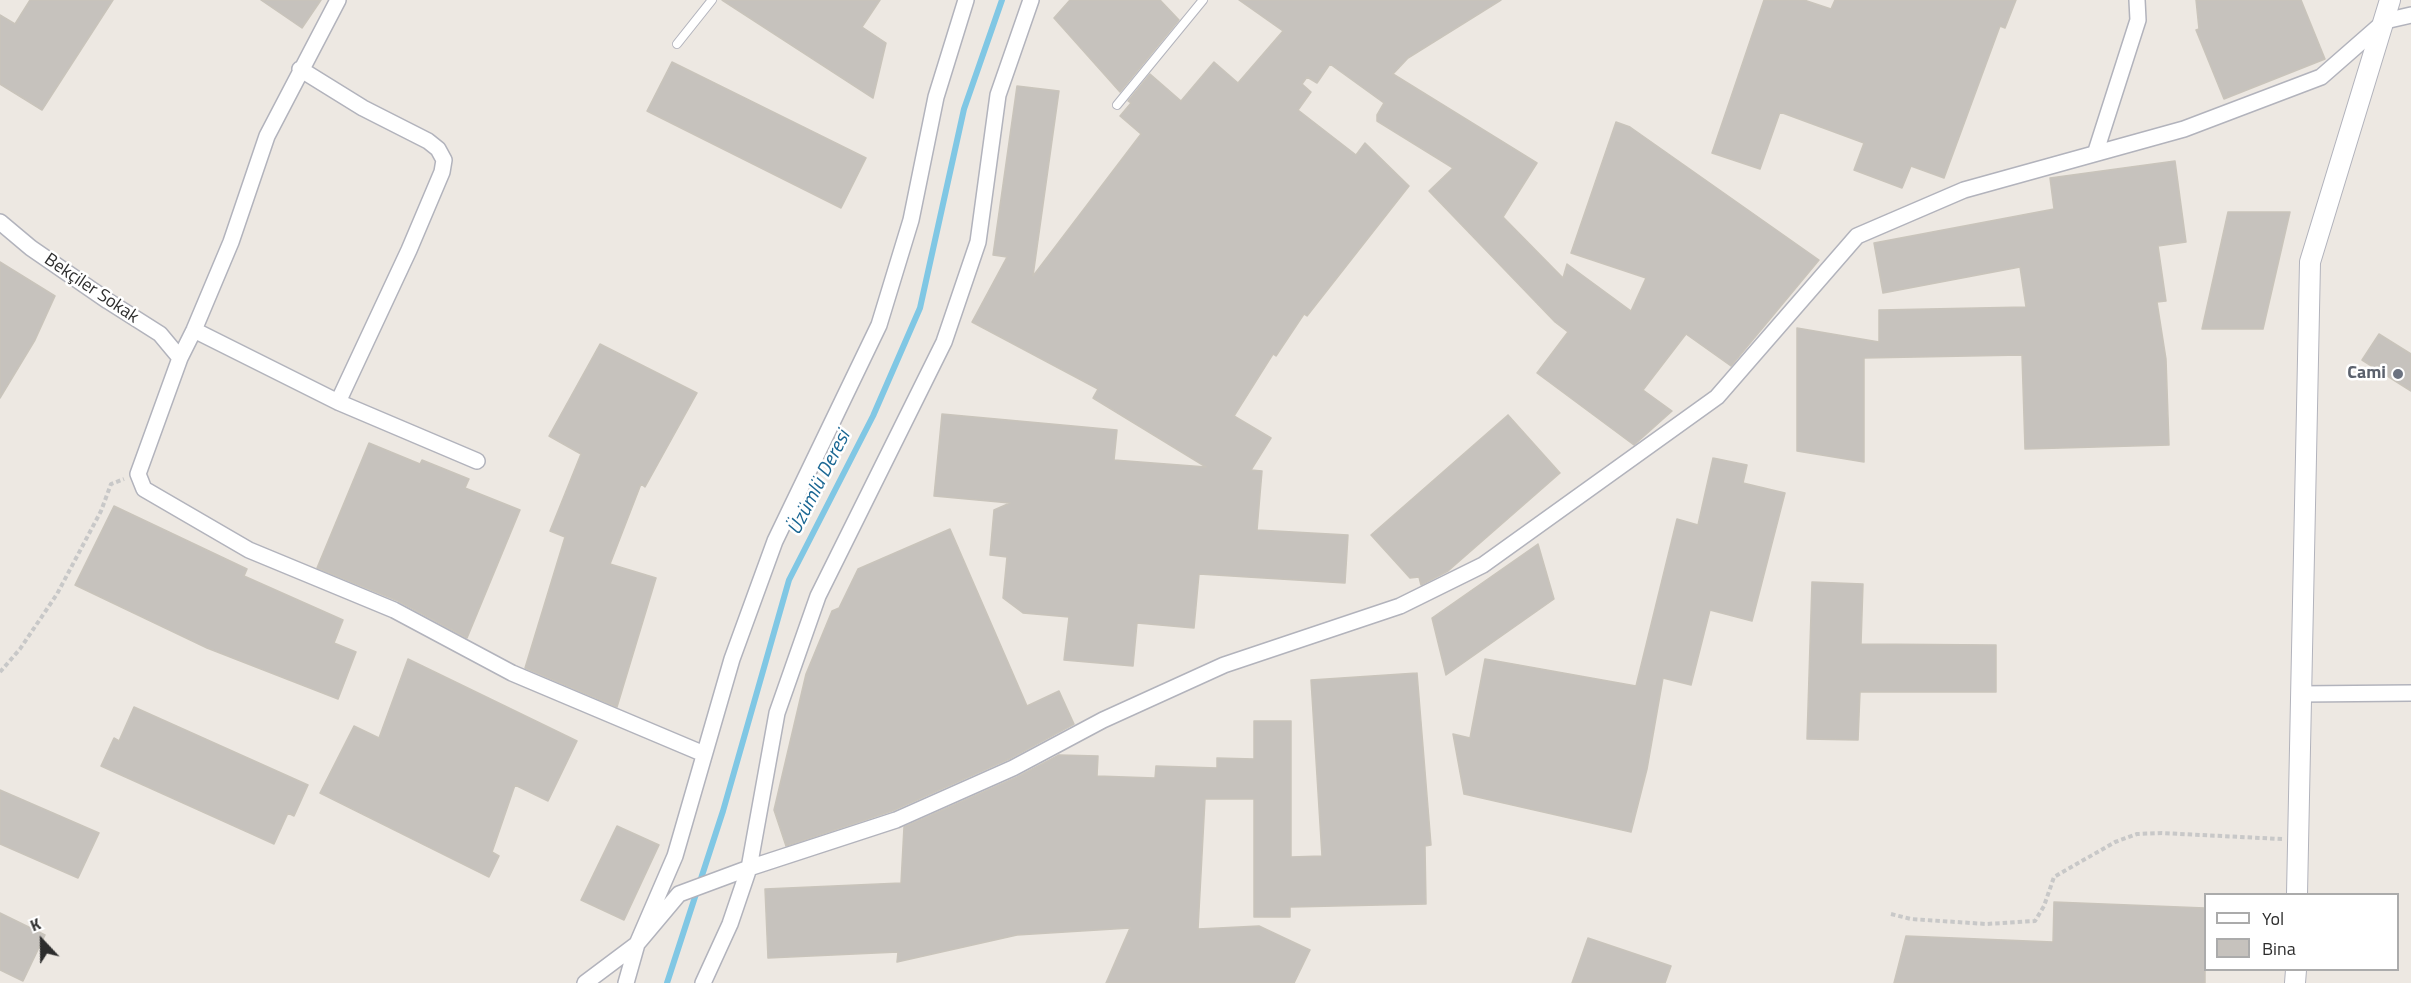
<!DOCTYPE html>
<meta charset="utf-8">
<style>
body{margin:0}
#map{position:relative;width:2411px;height:983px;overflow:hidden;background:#ede8e2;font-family:"Titillium Web",sans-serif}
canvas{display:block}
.legend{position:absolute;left:2204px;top:893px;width:195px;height:78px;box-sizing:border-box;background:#fff;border:2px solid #ababab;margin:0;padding:8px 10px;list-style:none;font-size:18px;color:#2d2d2d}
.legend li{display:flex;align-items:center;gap:12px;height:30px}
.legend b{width:30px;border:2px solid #ababab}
.north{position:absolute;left:12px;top:911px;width:60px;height:60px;-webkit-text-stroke:4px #fff;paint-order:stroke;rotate:338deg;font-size:16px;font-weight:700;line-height:24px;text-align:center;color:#2d2d2d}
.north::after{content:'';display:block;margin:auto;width:21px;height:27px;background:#2d2d2d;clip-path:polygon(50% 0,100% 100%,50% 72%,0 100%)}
</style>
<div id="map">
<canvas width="2411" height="983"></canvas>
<ul class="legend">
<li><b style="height:8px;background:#fff"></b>Yol</li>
<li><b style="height:16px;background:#c6c2bd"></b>Bina</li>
</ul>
<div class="north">K</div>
</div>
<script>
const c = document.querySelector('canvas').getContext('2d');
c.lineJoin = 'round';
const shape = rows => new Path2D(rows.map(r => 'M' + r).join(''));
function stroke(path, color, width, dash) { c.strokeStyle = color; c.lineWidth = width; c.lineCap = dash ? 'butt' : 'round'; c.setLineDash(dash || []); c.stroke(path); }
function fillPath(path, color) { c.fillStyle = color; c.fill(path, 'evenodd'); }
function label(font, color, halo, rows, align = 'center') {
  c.font = font + ' "Titillium Web",sans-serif'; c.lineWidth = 5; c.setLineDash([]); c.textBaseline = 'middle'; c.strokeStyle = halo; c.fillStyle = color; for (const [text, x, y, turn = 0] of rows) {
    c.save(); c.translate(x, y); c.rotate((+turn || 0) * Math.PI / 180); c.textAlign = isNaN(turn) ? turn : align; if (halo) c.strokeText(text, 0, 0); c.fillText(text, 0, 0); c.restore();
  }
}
const stream = shape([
 [667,983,723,811,789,580,873,416,920,308,964,109,1002,0]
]);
const building = shape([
 [30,0,113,0,42,110,0,84,0,15,15,24,30,0],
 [261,0,321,0,302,28,261,0],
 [722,0,880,0,862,27,886,43,873,98,722,0],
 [1070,0,1160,0,1179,20,1120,92,1054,18,1070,0],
 [1239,0,1501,0,1408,58,1393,74,1537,163,1503,217,1563,278,1567,264,1631,311,1646,278,1571,253,1616,122,1630,127,1819,260,1731,366,1686,334,1643,390,1672,411,1634,445,1537,373,1568,332,1555,322,1429,191,1453,168,1377,121,1377,115,1384,103,1330,64,1317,83,1307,77,1302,84,1311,92,1298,110,1356,155,1365,143,1409,186,1307,316,1304,314,1276,356,1273,354,1234,416,1271,438,1251,470,1262,471,1257,530,1348,535,1345,583,1199,574,1194,628,1137,623,1133,666,1064,660,1069,617,1023,613,1003,598,1007,557,990,555,994,510,1010,503,934,496,942,414,1117,430,1114,460,1206,467,1093,398,1098,389,972,322,1007,257,993,255,1017,86,1059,91,1033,276,1141,134,1120,116,1131,103,1128,101,1150,74,1181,101,1214,62,1238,83,1283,31,1239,0],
 [1764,0,1804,0,1831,9,1835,0,2016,0,2005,28,2000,26,1944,178,1911,166,1902,188,1854,170,1864,143,1780,112,1760,169,1712,153,1764,0],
 [2196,0,2301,0,2325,59,2224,99,2196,30,2199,29,2196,0],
 [672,62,866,158,841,208,647,111,672,62],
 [2175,161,2186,242,2158,246,2166,301,2157,302,2166,359,2169,445,2025,449,2022,355,1864,358,1864,462,1797,451,1797,328,1879,342,1879,310,2026,307,2020,267,1883,293,1874,243,2054,209,2050,178,2175,161],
 [2228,212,2290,212,2263,329,2202,329,2228,212],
 [0,262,55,296,35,340,0,398,0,262],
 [2379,334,2411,354,2411,391,2362,360,2379,334],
 [600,344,697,393,645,487,641,484,610,564,656,578,617,707,525,668,565,537,550,531,581,454,549,436,600,344],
 [1508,415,1560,473,1448,571,1421,585,1419,577,1410,578,1371,535,1508,415],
 [369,443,420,464,422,460,469,479,465,488,520,510,467,638,398,601,317,568,369,443],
 [1713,458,1747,465,1743,483,1785,493,1752,621,1710,610,1691,685,1663,678,1647,769,1631,832,1464,794,1453,734,1470,738,1485,659,1636,686,1677,519,1698,525,1713,458],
 [114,506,247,569,244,576,343,620,334,643,356,652,338,699,207,648,75,585,114,506],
 [950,529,1027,706,1059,691,1074,724,1009,759,892,811,786,846,774,810,806,674,832,611,839,608,858,569,950,529],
 [1538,544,1554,599,1446,675,1432,618,1538,544],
 [1812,582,1863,584,1861,644,1996,645,1996,692,1860,692,1858,740,1807,739,1812,582],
 [408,659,577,741,548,801,515,785,492,852,499,856,489,877,320,793,354,726,379,738,408,659],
 [1417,673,1431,845,1425,846,1426,904,1290,907,1290,917,1254,917,1254,799,1205,799,1198,929,1259,926,1310,950,1294,983,1106,983,1130,928,1017,935,897,962,898,952,768,958,765,889,901,883,904,827,1017,777,1059,755,1098,756,1097,776,1155,778,1156,766,1217,768,1217,758,1254,759,1254,721,1291,721,1291,857,1322,856,1311,680,1417,673],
 [134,707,308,785,294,816,288,813,274,844,101,766,114,738,119,741,134,707],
 [0,790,99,833,78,878,0,844,0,790],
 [617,826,659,845,624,920,581,900,617,826],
 [2054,902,2205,908,2205,983,1894,983,1906,936,2053,942,2054,902],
 [0,913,45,935,23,981,0,970,0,913],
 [1588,938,1671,966,1665,983,1572,983,1588,938]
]);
const path = shape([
 [0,672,20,649,57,594,101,511,111,484,124,479],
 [1891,914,1911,919,1986,924,2035,921,2044,906,2054,877,2115,842,2137,834,2162,833,2282,839]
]);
const service = shape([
 [677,44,712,0],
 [1117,105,1203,0]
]);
const minor = shape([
 [338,0,267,136,231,242,194,330,180,358,138,474,144,489,249,550,394,610,512,673,704,754],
 [300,69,363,108,428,141,438,149,444,160,442,172,409,250,338,402],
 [2096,151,2138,20,2137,0],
 [0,222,31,248,108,301,160,334,180,358],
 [194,330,338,402,477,461],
 [2300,694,2411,693],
 [585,983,637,944,679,894,749,868,896,820,1013,768,1103,720,1224,665,1400,606,1483,565,1717,397,1857,236,1964,190,2184,129,2321,77,2385,21,2411,15],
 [626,983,637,944,675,856,732,659,775,541,879,325,911,220,936,97,966,0],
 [703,983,730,924,749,868,777,713,818,596,944,342,978,242,998,95,1031,0]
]);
const tertiary = shape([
 [2297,894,2310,262,2390,0],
 [2295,983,2296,970]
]);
const markers = [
 [2398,374,6,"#6b7280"]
];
const streetNames = [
 ["Bekçiler Sokak",91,289,34]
];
const worshipNames = [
 ["Cami",2386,374]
];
const waterNames = [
 ["Üzümlü Deresi",820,483,-63]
];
stroke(stream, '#80c7e4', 6);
fillPath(building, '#c6c2bd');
stroke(building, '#c9c4bb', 1.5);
stroke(service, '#b2b3bc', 10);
stroke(minor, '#b2b3bc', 18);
stroke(tertiary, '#b2b3bc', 22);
stroke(path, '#c8c8c8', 4, [4.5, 3]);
stroke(service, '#fff', 8);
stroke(minor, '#fff', 15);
stroke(tertiary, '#fff', 20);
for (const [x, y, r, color] of markers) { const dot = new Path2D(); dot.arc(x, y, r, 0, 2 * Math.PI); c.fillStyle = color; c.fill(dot); stroke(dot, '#fff', 2); }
label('18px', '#2d2d2d', '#fff', streetNames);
label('bold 18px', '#5b616d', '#fff', worshipNames, 'right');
label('italic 20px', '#1b6793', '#fff', waterNames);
</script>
